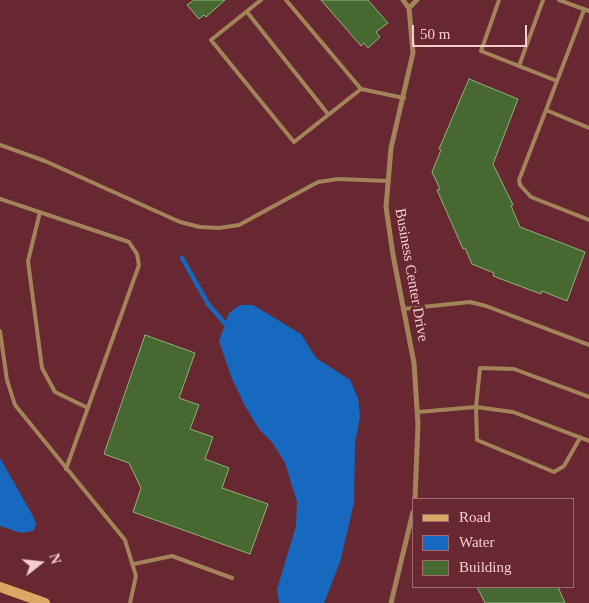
<!DOCTYPE html>
<style>
body{margin:0}
#map{position:relative;width:589px;height:603px;overflow:hidden;background:#672831;font-family:Georgia,serif}
canvas{display:block}
.legend{position:absolute;left:412px;top:498px;width:162px;height:90px;box-sizing:border-box;background:#672831;border:1px solid #a06a70;margin:0;padding:6px 9px;list-style:none;font-size:15px;color:#f5cdcf}
.legend li{display:flex;align-items:center;gap:10px;height:25px}
.legend b{width:25px;border:1px solid #a06a70}
.north{position:absolute;left:15px;top:538px;width:50px;height:50px;-webkit-text-stroke:4px #672831;paint-order:stroke;rotate:74deg;font-size:14px;font-weight:700;line-height:20px;text-align:center;color:#f5cdcf}
.north::after{content:'';display:block;margin:auto;width:18px;height:22px;background:#f5cdcf;clip-path:polygon(50% 0,100% 100%,50% 72%,0 100%)}
.scale{position:absolute;left:412px;top:25px;width:115px;height:22px;box-sizing:border-box;border:2px solid #f5cdcf;border-top:0;padding-left:6px;font-size:15px;line-height:18px;white-space:nowrap;color:#f5cdcf;-webkit-text-stroke:4px #672831;paint-order:stroke}
</style>
<div id="map">
<canvas width="589" height="603"></canvas>
<ul class="legend">
<li><b style="height:6px;background:#daa863"></b>Road</li>
<li><b style="height:14px;background:#1769c0"></b>Water</li>
<li><b style="height:14px;background:#476831"></b>Building</li>
</ul>
<div class="north">N</div>
<div class="scale">50 m</div>
</div>
<script>
const c = document.querySelector('canvas').getContext('2d');
c.lineJoin = 'round';
function fillPath(path, color) { c.fillStyle = color; c.fill(path, 'evenodd'); }
const shape = rows => new Path2D(rows.map(r => 'M' + r).join(''));
function stroke(path, color, width, dash) { c.strokeStyle = color; c.lineWidth = width; c.lineCap = dash ? 'butt' : 'round'; c.setLineDash(dash || []); c.stroke(path); }
function label(font, color, halo, rows, align = 'center') {
  c.font = font + ' Georgia,serif'; c.lineWidth = 5; c.setLineDash([]); c.textBaseline = 'middle'; c.strokeStyle = halo; c.fillStyle = color; for (const [text, x, y, turn = 0] of rows) {
    c.save(); c.translate(x, y); c.rotate((+turn || 0) * Math.PI / 180); c.textAlign = isNaN(turn) ? turn : align; if (halo) c.strokeText(text, 0, 0); c.fillText(text, 0, 0); c.restore();
  }
}
const water = shape([
 [240,305,253,305,301,334,316,358,350,380,358,398,360,416,355,444,354,503,340,562,324,603,279,603,277,589,296,526,297,502,285,463,272,442,259,429,245,406,232,379,219,341,229,313],
 [0,458,33,516,36,525,33,531,21,533,0,526]
]);
const stream = shape([
 [182,258,208,304,228,327]
]);
const building = shape([
 [194,0,225,0,206,17,204,15,199,19,187,5,194,0],
 [321,0,368,0,388,23,376,32,380,37,368,48,364,43,361,46,321,0],
 [469,79,518,99,493,164,513,205,511,206,520,227,585,252,567,301,542,291,541,294,493,276,494,273,472,264,465,248,463,249,437,190,440,189,432,172,441,150,439,149,469,79],
 [145,335,195,353,179,398,199,405,190,429,213,437,205,459,229,468,222,488,268,504,250,554,133,512,141,488,129,463,104,454,145,335],
 [477,587,558,587,565,603,485,603,477,587]
]);
const lane = shape([
 [261,0,211,40,294,142,361,89],
 [286,0,361,89,404,98],
 [499,0,481,51,557,81],
 [559,0,589,11],
 [584,10,546,110,589,128],
 [247,12,328,114],
 [519,66,543,0],
 [546,110,519,180,520,185,531,197,589,220],
 [0,145,45,161,180,222,200,227,219,228,239,225,318,182,338,179,388,181],
 [0,199,129,242,137,254,139,265,66,469],
 [40,212,28,261,42,368,55,392,88,408],
 [403,309,470,302,486,306,589,345],
 [0,331,7,380,15,405,125,540,136,576,130,603],
 [418,412,476,407,513,412,589,441],
 [580,438,564,466,554,472,477,440,476,407,480,368,514,369,589,397],
 [134,564,172,556,232,578]
]);
const street = shape([
 [403,0,409,8,413,53,391,148,386,207,393,255,414,363,418,424,415,499],
 [409,8,417,0],
 [391,603,413,512]
]);
const secondary = shape([
 [0,587,45,603]
]);
const streetNames = [
 ["Business Center Drive",411,275,80]
];
fillPath(water, '#1769c0');
stroke(stream, '#1769c0', 4.5);
fillPath(building, '#476831');
stroke(building, '#8fb479', 1);
stroke(lane, '#a38359', 4);
stroke(street, '#a38359', 5);
stroke(secondary, '#daa863', 10);
label('15px', '#f5cdcf', '#672831', streetNames);
</script>
